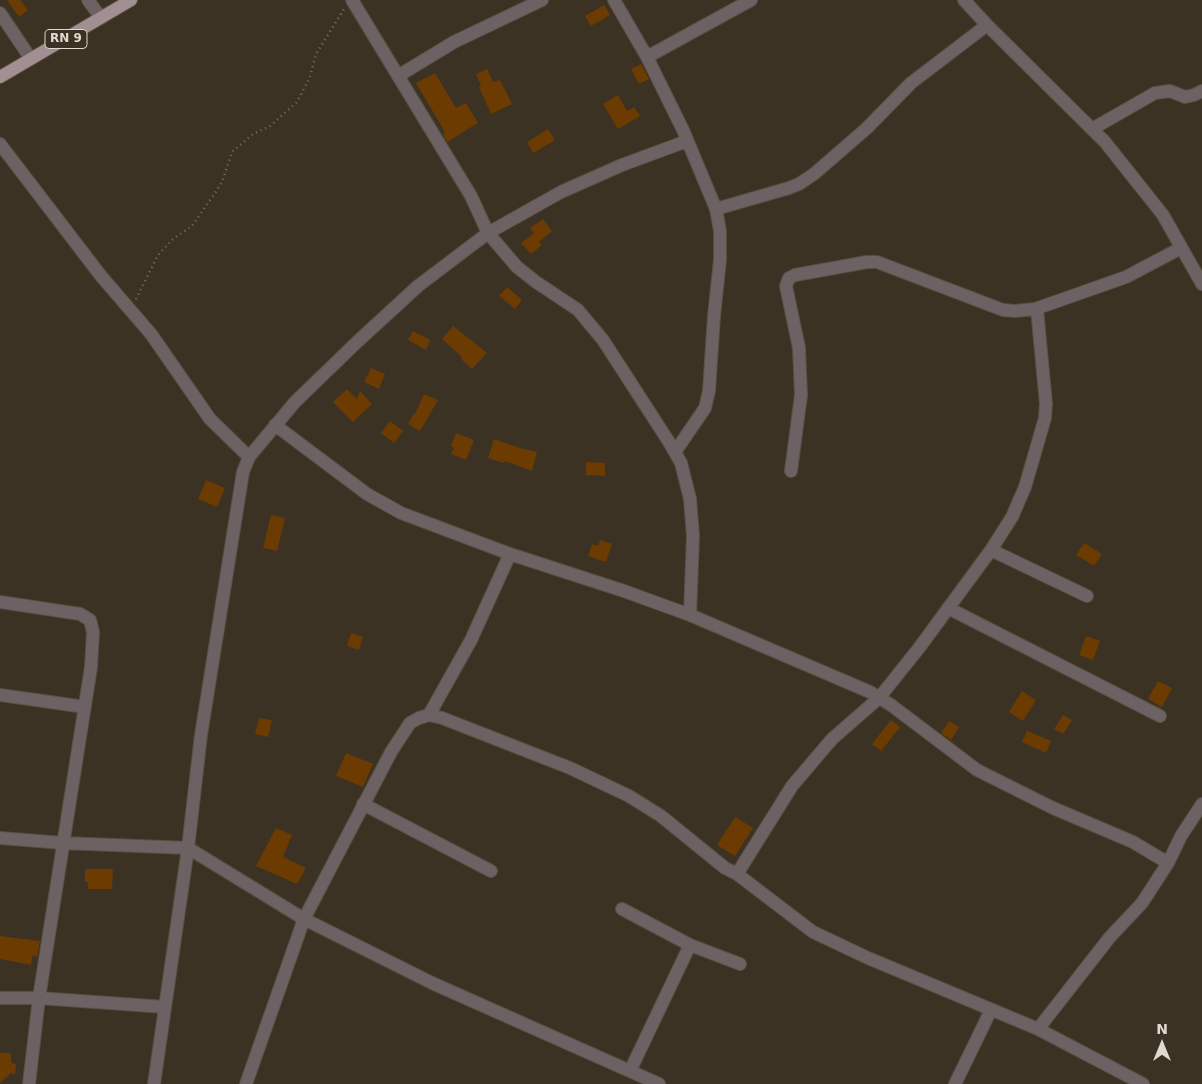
<!DOCTYPE html>
<style>
body{margin:0}
#map{position:relative;width:1202px;height:1084px;overflow:hidden;background:#3c3224;font-family:"DejaVu Sans",sans-serif}
canvas{display:block}
.north{position:absolute;left:1137px;top:1019px;width:50px;height:50px;-webkit-text-stroke:4px #3c3224;paint-order:stroke;rotate:0deg;font-size:14px;font-weight:700;line-height:20px;text-align:center;color:#dfd9d0}
.north::after{content:'';display:block;margin:auto;width:18px;height:22px;background:#dfd9d0;clip-path:polygon(50% 0,100% 100%,50% 72%,0 100%)}
</style>
<div id="map">
<canvas width="1202" height="1084"></canvas>
<div class="north">N</div>
</div>
<script>
const c = document.querySelector('canvas').getContext('2d');
c.lineJoin = 'round';
function fillPath(path, color) { c.fillStyle = color; c.fill(path, 'evenodd'); }
const shape = rows => new Path2D(rows.map(r => 'M' + r).join(''));
function stroke(path, color, width, dash) { c.strokeStyle = color; c.lineWidth = width; c.lineCap = dash ? 'butt' : 'round'; c.setLineDash(dash || []); c.stroke(path); }
function label(font, color, halo, rows, align = 'center') {
  c.font = font + ' "DejaVu Sans",sans-serif'; c.lineWidth = 4.5; c.setLineDash([]); c.textBaseline = 'middle'; c.strokeStyle = halo; c.fillStyle = color; for (const [text, x, y, turn = 0] of rows) {
    c.save(); c.translate(x, y); c.rotate((+turn || 0) * Math.PI / 180); c.textAlign = isNaN(turn) ? turn : align; if (halo) c.strokeText(text, 0, 0); c.fillText(text, 0, 0); c.restore();
  }
}
const building = shape([
 [7,0,20,0,28,10,19,17],
 [604,5,610,15,591,26,585,16],
 [641,64,649,79,639,84,631,69],
 [487,69,493,82,500,80,512,104,491,114,479,87,481,86,476,74],
 [435,73,456,108,466,103,478,123,447,142,443,134,445,132,416,83],
 [618,95,627,111,634,107,640,116,618,129,603,104],
 [548,129,555,140,533,153,527,142],
 [543,219,552,231,539,242,542,245,531,254,521,243,534,233,530,228],
 [507,287,522,300,515,309,499,296],
 [453,326,487,353,472,369,461,359,462,357,442,339],
 [413,331,430,340,426,350,408,340],
 [371,368,385,374,379,389,364,382],
 [347,389,357,399,360,391,372,404,353,422,333,402],
 [424,394,438,400,420,431,408,424,414,413,415,414],
 [390,421,403,431,394,443,381,433],
 [456,433,474,440,466,460,451,454,454,448,451,446],
 [494,439,517,447,537,452,532,471,505,461,504,463,488,458],
 [586,462,605,463,605,476,586,475],
 [206,480,225,488,217,507,198,499],
 [271,515,285,518,277,551,263,548],
 [600,540,612,544,606,562,588,556,592,544,598,546],
 [1084,543,1102,554,1094,566,1076,555],
 [351,633,363,637,359,650,347,646],
 [1086,636,1100,641,1093,660,1079,655],
 [1158,681,1172,688,1162,707,1148,699],
 [1022,691,1036,700,1023,721,1009,712],
 [1063,715,1072,720,1063,734,1054,729],
 [259,718,272,720,268,737,255,734],
 [891,720,900,727,881,751,872,744],
 [949,721,959,727,951,740,941,733],
 [1027,731,1051,741,1046,753,1022,742],
 [346,753,373,764,363,787,336,776],
 [735,817,753,828,735,856,717,845],
 [276,828,292,835,283,857,306,868,297,884,256,866],
 [85,869,113,869,112,889,88,889,88,882,85,882],
 [0,936,40,941,37,957,32,956,31,965,0,959],
 [0,1053,11,1053,11,1063,16,1064,15,1074,11,1073,0,1083]
]);
const path = shape([
 [136,299,158,255,173,239,192,226,215,193,222,182,232,152,253,134,270,126,297,102,310,77,316,54,344,9]
]);
const minor = shape([
 [88,0,101,18],
 [352,0,471,196,488,233,517,267,536,282,578,310,603,340,669,442,681,463,690,499,693,536,690,615],
 [614,0,647,57],
 [964,0,987,25,1105,142,1163,215,1202,284],
 [0,13,31,59],
 [398,76,454,42,542,0],
 [1092,129,1155,93,1170,91,1185,97,1194,95,1202,91],
 [0,144,101,276,151,334,210,419,249,457],
 [716,209,789,188,799,184,814,174,867,128,911,83,987,25],
 [275,425,367,494,401,513,510,554,624,591,690,615,870,692,891,705,977,770,1053,808,1133,842,1168,863,1181,836,1202,804],
 [675,452,705,408,709,391,714,316,720,260,720,231,716,209,683,130,647,57,751,0],
 [791,471,801,395,799,348,786,286,789,278,795,275,867,262,877,262,1003,310,1015,311,1035,309,1126,277,1181,248],
 [991,550,1087,596],
 [0,602,80,614,90,620,93,632,91,667,39,998,29,1084],
 [948,608,1160,716],
 [0,695,85,707],
 [429,715,471,640,510,554],
 [363,804,491,871],
 [0,838,63,843,188,848,304,919,432,983,659,1084],
 [737,874,813,932,868,958,1038,1029,1143,1084],
 [622,909,690,945,740,964],
 [0,998,39,998,165,1007],
 [1038,1029,1110,937,1142,903,1168,863],
 [630,1071,690,945],
 [154,1084,188,848,201,735,243,472,249,457,295,402,357,342,418,286,488,233,561,192,622,165,687,141],
 [246,1084,304,919,391,752,410,723,419,718,429,715,442,718,570,768,629,796,661,816,725,868,737,874,792,786,832,739,879,698,919,648,991,550,1012,517,1025,487,1045,418,1046,404,1037,309],
 [955,1084,991,1010]
]);
const major = shape([
 [0,77,131,0]
]);
const shields = [
 [66,39,42]
];
const shieldNames = [
 ["RN 9",66,39]
];
fillPath(building, '#6b3b01');
stroke(minor, '#595043', 14);
stroke(major, '#595043', 14);
stroke(path, '#776f63', 2.5, [1, 4]);
stroke(minor, '#6c6264', 12);
stroke(major, '#a28f92', 12);
for (const [x, y, w] of shields) { const box = new Path2D(); box.roundRect(x - w / 2, y - 9.5, w, 19, 4); c.fillStyle = '#3c3224'; c.fill(box); stroke(box, '#dfd9d0', 1); }
label('bold 12px', '#dfd9d0', null, shieldNames);
</script>
